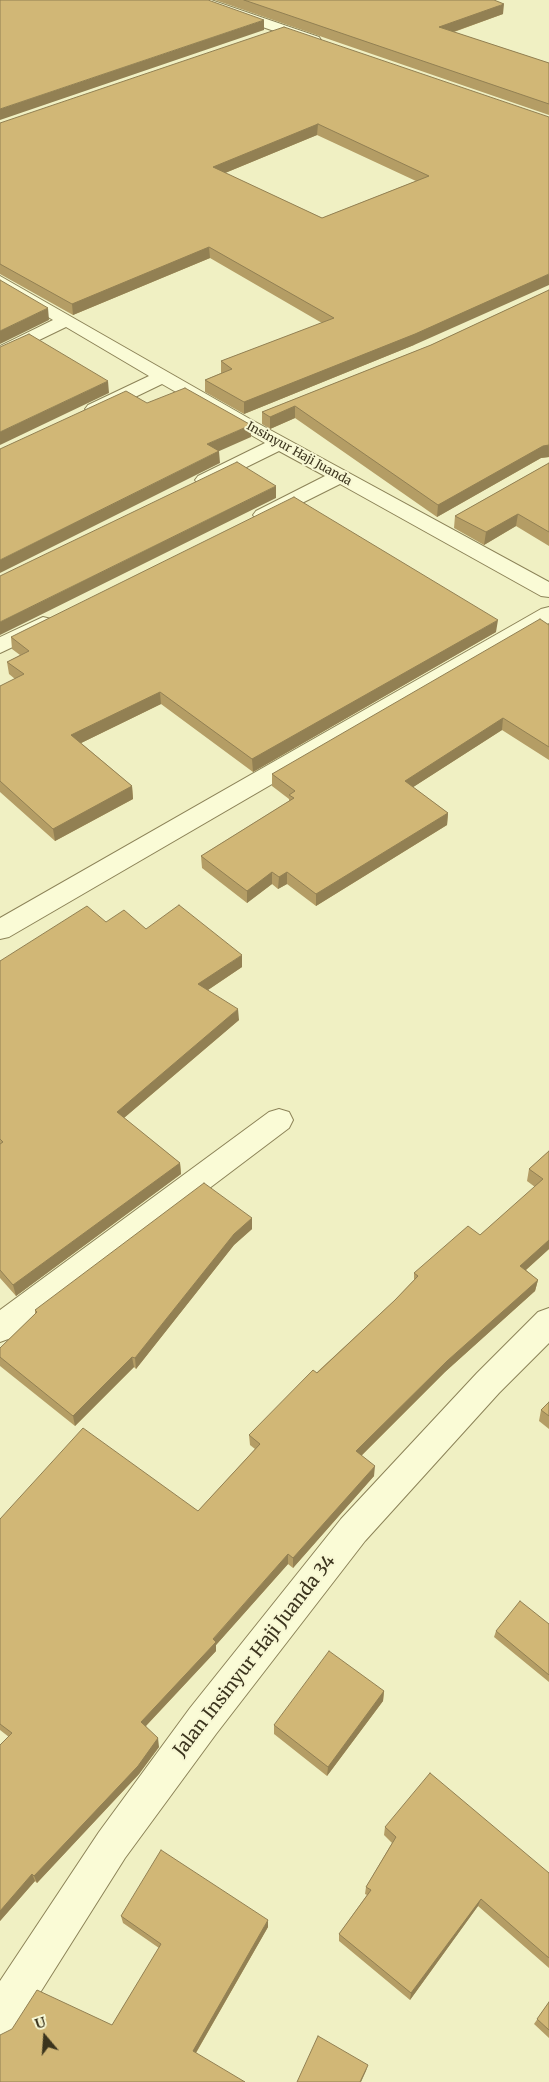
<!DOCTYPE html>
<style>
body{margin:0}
#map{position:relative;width:549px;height:2082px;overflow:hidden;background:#f0f0c3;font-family:Merriweather,serif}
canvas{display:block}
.north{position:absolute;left:20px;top:2012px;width:50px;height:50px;-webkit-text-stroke:4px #f7f7d3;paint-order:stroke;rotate:342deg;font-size:14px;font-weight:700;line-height:20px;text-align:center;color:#3b341d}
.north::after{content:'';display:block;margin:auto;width:18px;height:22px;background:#3b341d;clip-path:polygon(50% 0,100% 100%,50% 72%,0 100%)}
</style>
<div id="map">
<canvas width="549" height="2082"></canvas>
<div class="north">U</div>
</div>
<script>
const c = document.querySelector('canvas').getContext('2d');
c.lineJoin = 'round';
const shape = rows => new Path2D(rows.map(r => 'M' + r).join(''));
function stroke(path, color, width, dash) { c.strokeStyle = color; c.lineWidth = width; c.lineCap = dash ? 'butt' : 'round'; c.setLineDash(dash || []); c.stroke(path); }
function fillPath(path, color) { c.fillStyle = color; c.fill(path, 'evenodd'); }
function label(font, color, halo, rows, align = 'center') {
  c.font = font + ' Merriweather,serif'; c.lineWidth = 4; c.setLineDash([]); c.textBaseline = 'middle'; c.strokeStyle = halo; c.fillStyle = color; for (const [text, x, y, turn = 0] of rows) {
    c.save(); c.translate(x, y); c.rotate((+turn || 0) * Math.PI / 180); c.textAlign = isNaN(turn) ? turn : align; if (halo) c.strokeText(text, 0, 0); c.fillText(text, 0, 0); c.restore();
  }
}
const minor = shape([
 [191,0,211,0,319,37,321,40,319,43,309,43,193,3,191,0],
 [0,276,250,419,549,582,549,597,541,596,340,484,270,519,263,521,256,519,253,515,256,511,325,476,279,451,212,484,205,486,198,484,195,480,198,476,265,443,162,384,102,413,88,413,85,409,88,405,149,376,66,327,0,359,0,346,53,320,0,288,0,276],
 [549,607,549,623,9,937,0,939,0,918,541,609,549,607],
 [43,617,51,619,54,624,51,629,0,653,0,637,43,617],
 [279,1109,289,1112,293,1120,289,1128,11,1338,0,1342,0,1310,269,1112,279,1109],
 [549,1308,549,1343,499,1393,365,1541,216,1734,125,1858,14,2034,0,2040,0,1981,99,1832,190,1708,341,1519,477,1373,538,1312,549,1308]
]);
const wall = shape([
 [215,0,494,0,503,14,454,32,549,63,549,115],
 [549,117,414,345,244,414,205,392,205,380,221,373,221,361,322,323,210,258,73,315,0,274,0,123],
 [317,135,416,181,322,218,225,173],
 [549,290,549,457,541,458,437,517,295,418,270,429,262,424,262,412,431,345],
 [549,463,549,546,516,526,484,545,454,528,455,516],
 [549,625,549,760,502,730,413,787,448,813,447,825,316,906,287,884,278,889,272,884,247,903,202,868,201,856,289,801,289,799,272,786,272,774],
 [496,632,253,772,161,704,81,743,132,786,133,799,55,841,0,792,0,686,15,679,9,674,7,662,20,655,12,649,11,637],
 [106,922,146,929,242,967,208,990,239,1020,124,1118,180,1163,181,1174,16,1296,0,1278,0,961],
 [549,1151,549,1249,526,1270,538,1280,535,1291,445,1372,361,1456,374,1476,293,1568,288,1564,216,1645,216,1651,146,1726,159,1747,139,1774,37,1883,35,1881,0,1921,9,1737,0,1730,0,1519,198,1511,255,1449,250,1445,249,1435,395,1300,414,1280,414,1273,480,1235,535,1187,527,1181,529,1169],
 [252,1218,252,1229,234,1245,136,1369,134,1367,75,1426,0,1366,0,1348,35,1314,35,1310],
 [549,1402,549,1429,539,1421,541,1410],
 [549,1624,549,1682,494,1637,496,1631],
 [384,1691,383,1701,327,1776,274,1734,274,1725],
 [385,1827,549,1873,549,1968,478,1906,410,2000,339,1941,339,1934,367,1895,365,1894,366,1887,392,1843,384,1835],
 [121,1916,268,1927,196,2053,112,2025,159,1948,123,1923],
 [549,2002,549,2038,534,2024]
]);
const shadedWall = shape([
 [504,4,503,14,439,37,439,27],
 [264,20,264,30,0,120,0,109],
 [318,124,317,135,213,178,213,167],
 [209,247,210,258,73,315,72,304],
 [549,274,549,285,414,345,244,414,244,402],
 [48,308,49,320,0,344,0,331],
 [108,381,109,393,0,445,0,432],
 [295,406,295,418,270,429,270,417],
 [251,425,251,437,208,456,207,444],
 [549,445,549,457,541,458,437,517,438,505,543,446],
 [219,451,220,463,0,573,0,560],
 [276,486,276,498,0,635,0,622],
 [518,514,516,526,484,545,486,532],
 [498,620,496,632,253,772,252,759],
 [160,692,161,704,73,747,71,735],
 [503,718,502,730,404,793,405,781],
 [132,786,133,799,55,841,53,829],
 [448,813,447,825,316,906,316,894],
 [272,872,272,884,247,903,247,891],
 [287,872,287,884,278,889,279,877],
 [242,955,242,967,199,996,198,984],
 [238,1009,239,1020,118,1123,117,1112],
 [180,1163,181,1174,16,1296,13,1285],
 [252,1218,252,1229,234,1245,136,1369,135,1358,234,1234],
 [549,1240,549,1249,518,1277,520,1266],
 [538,1280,535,1291,445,1372,355,1462,356,1451,447,1361],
 [132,1357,134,1367,75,1426,73,1416],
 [375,1466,374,1476,293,1568,293,1558],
 [288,1554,288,1564,216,1645,216,1651,142,1730,141,1722],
 [384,1691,383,1701,327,1776,328,1767],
 [158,1738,159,1747,139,1774,37,1883,34,1876],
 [32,1874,35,1881,0,1921,0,1911],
 [481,1899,478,1906,410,2000,411,1993],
 [268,1920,268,1927,194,2056,193,2051],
 [368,2065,366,2071,361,2082,360,2082]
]);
const building = shape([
 [0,0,208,0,264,20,0,109,0,0],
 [244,0,494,0,504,4,439,27,549,63,549,104,244,0],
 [284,27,549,117,549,274,415,334,244,402,205,380,232,369,221,361,334,318,209,247,72,304,0,264,0,123,284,27],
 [318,124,429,176,322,218,213,167,318,124],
 [0,280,48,308,0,331,0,280],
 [549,290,549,445,543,446,438,505,295,406,270,417,262,412,431,345,549,290],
 [29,334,108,381,0,432,0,347,29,334],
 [185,388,251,425,207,444,219,451,0,560,0,449,126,391,147,403,185,388],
 [237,462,276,486,0,622,0,576,237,462],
 [549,463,549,532,518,514,486,532,455,516,549,463],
 [294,497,498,620,252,759,160,692,71,735,132,786,53,829,0,781,0,686,24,674,7,662,29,651,11,637,294,497],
 [540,619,549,625,549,747,503,718,405,781,448,813,316,894,287,872,279,877,272,872,247,891,201,856,294,798,289,795,295,791,272,774,540,619],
 [179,905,242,955,198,984,238,1009,117,1112,180,1163,13,1285,0,1270,0,1144,3,1142,0,1139,0,961,87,906,106,922,124,910,146,929,179,905],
 [549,1151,549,1240,520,1266,538,1280,447,1361,356,1451,375,1466,293,1558,288,1554,213,1639,216,1642,141,1722,158,1738,138,1766,34,1876,32,1874,0,1911,0,1745,12,1733,0,1724,0,1519,83,1428,198,1511,260,1444,249,1435,313,1370,317,1373,395,1300,418,1276,414,1273,468,1226,480,1235,543,1179,529,1169,549,1151],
 [204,1183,252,1218,234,1234,135,1358,132,1357,73,1416,0,1357,0,1348,37,1312,35,1310,204,1183],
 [549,1402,549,1416,541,1410,549,1402],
 [520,1601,549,1624,549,1675,496,1631,520,1601],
 [329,1651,384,1691,328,1767,274,1725,329,1651],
 [430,1773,549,1873,549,1958,481,1899,411,1993,339,1934,371,1890,366,1887,396,1837,385,1827,430,1773],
 [161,1850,268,1920,193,2051,245,2082,0,2082,0,2035,12,2029,37,1990,112,2025,161,1944,121,1916,161,1850],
 [549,2002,549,2030,537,2019,549,2002],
 [318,2036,368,2065,360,2082,297,2082,318,2036]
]);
const farStreetnames = [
 ["Insinyur Haji Juanda",299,454,29]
];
const nearStreetnames = [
 ["Jalan Insinyur Haji Juanda 34",255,1656,-52]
];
stroke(minor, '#8c8358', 2);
fillPath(minor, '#fafbd6');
fillPath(wall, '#b49d65');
fillPath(shadedWall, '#928053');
fillPath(building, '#d1b776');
stroke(building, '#928053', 1);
label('12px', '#3b341d', '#f7f7d3', farStreetnames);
label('18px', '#3b341d', '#f7f7d3', nearStreetnames);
</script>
